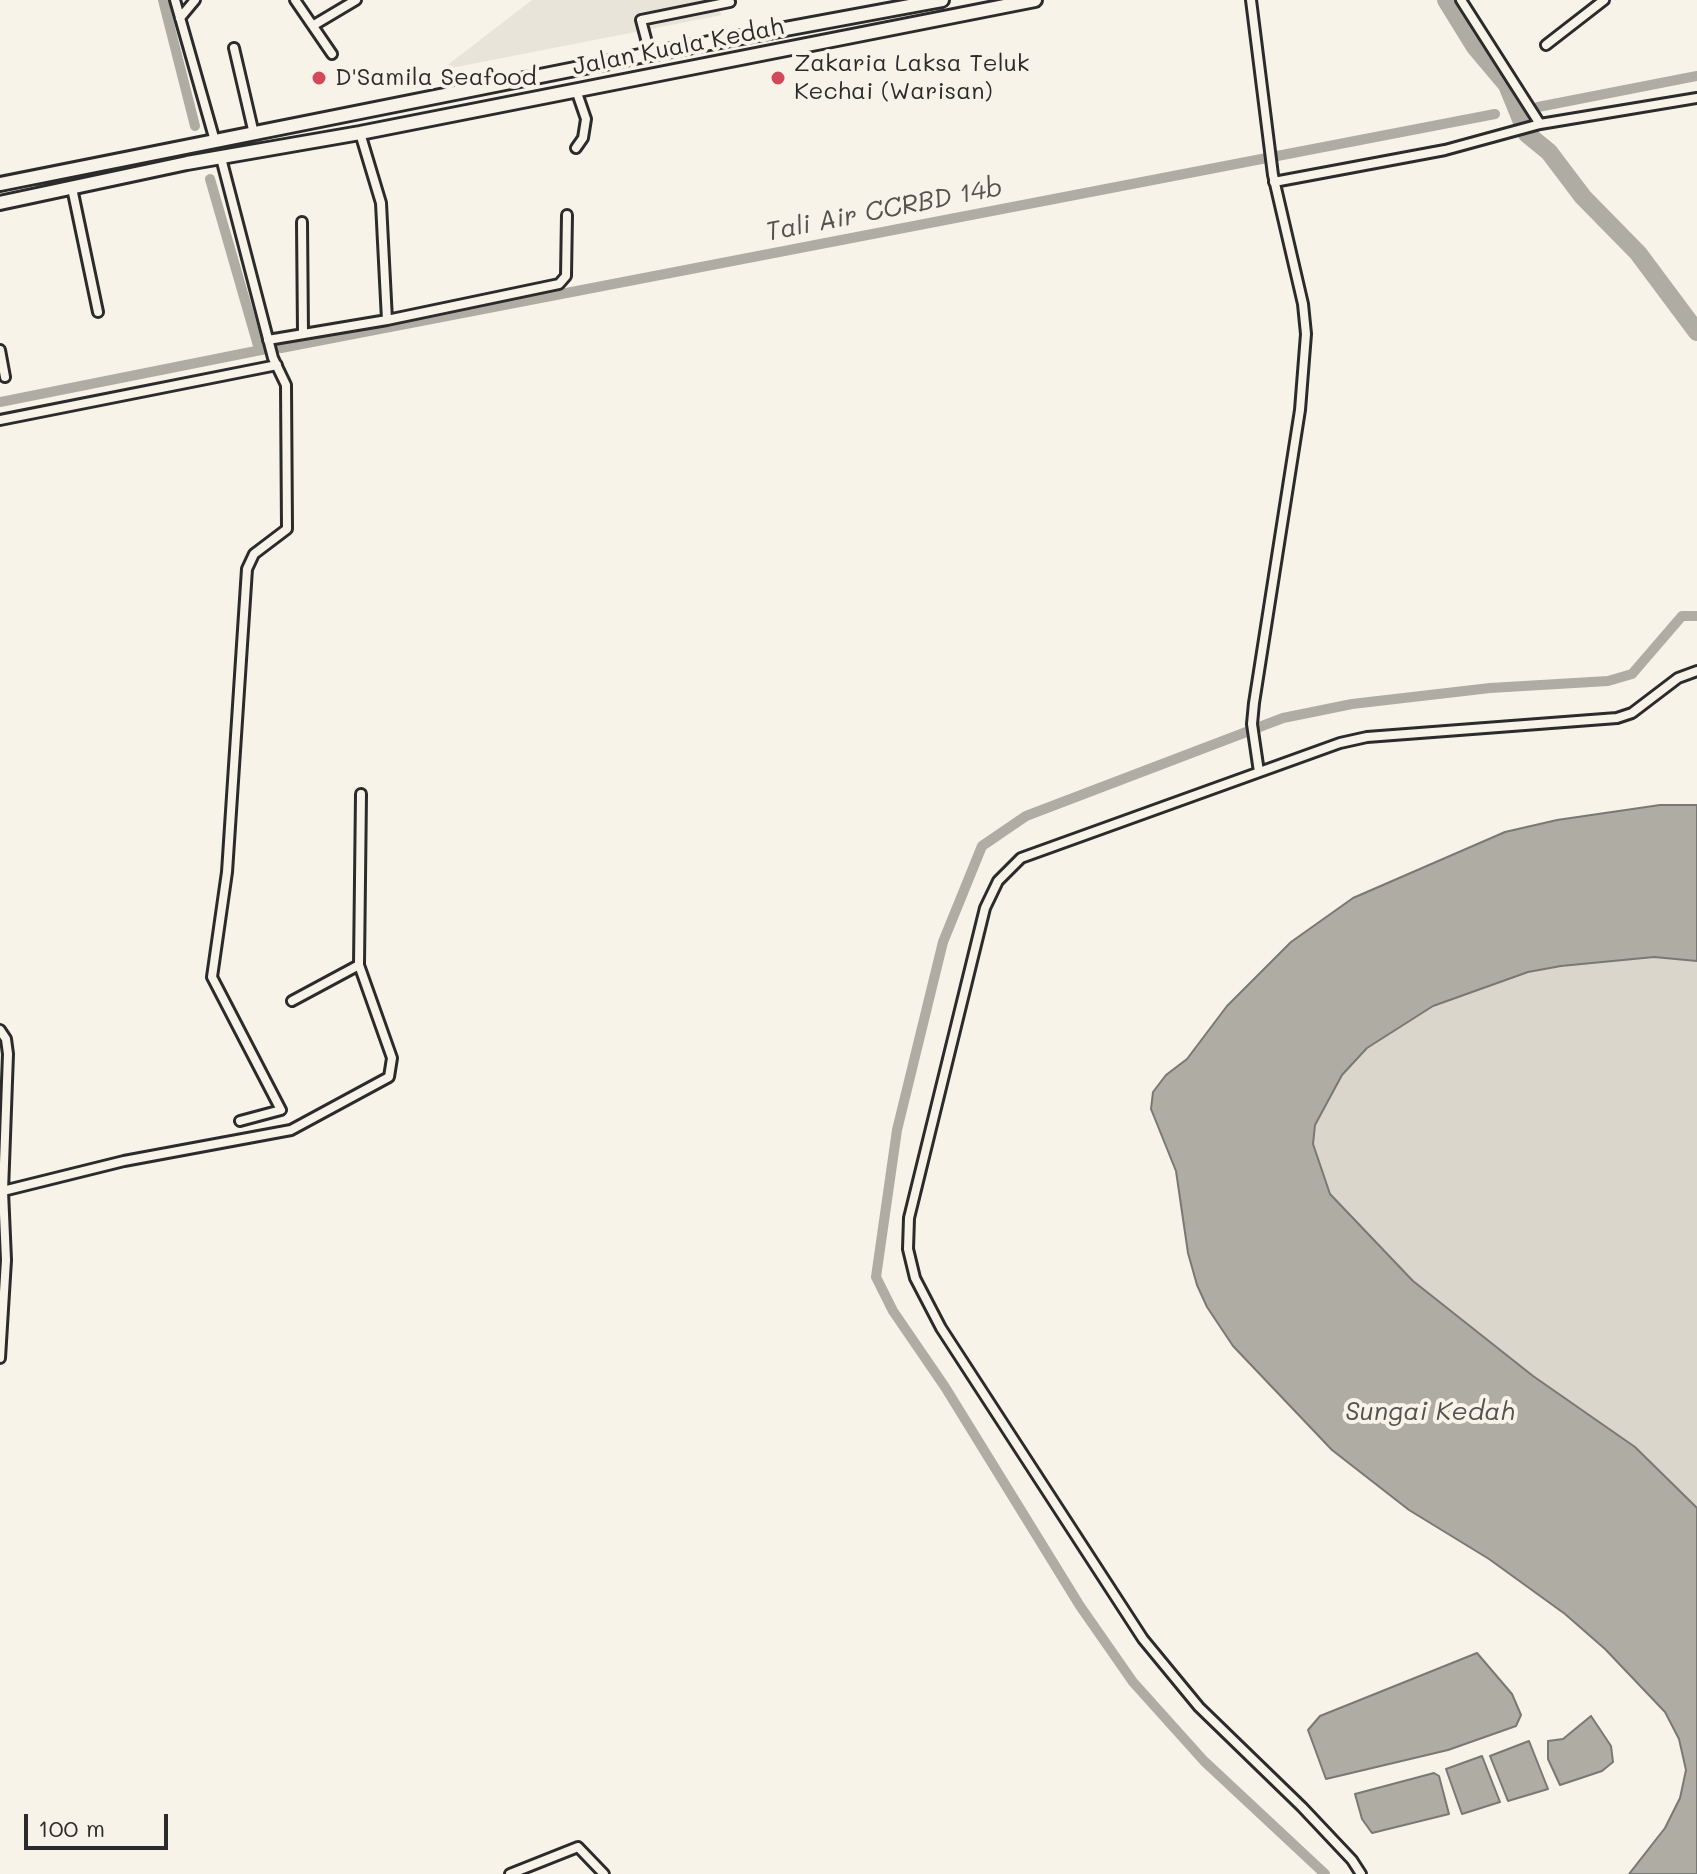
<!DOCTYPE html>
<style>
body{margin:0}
#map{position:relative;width:1697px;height:1874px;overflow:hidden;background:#f7f3e8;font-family:Mali,sans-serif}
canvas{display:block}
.scale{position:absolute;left:24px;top:1814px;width:144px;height:36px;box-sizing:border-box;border:4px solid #2b2b2b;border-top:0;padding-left:10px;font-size:24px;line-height:28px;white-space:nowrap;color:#2b2b2b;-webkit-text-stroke:6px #f7f3e8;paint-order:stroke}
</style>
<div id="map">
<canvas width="1697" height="1874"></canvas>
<div class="scale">100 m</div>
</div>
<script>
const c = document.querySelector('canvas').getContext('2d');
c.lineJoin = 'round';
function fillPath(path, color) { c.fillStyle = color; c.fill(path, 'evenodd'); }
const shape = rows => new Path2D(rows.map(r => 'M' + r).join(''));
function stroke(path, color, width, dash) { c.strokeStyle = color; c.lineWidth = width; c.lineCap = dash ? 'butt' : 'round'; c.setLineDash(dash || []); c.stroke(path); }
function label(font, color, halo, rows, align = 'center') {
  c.font = font + ' Mali,sans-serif'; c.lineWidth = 8; c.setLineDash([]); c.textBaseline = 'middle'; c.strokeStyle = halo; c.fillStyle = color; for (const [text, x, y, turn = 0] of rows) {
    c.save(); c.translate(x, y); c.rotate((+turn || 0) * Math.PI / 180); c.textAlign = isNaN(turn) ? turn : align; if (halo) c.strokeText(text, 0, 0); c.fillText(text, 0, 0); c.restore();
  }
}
const built = shape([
 [532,0,713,0,722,15,441,70]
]);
const green = shape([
 [1654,957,1697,961,1697,1508,1635,1447,1533,1376,1413,1281,1330,1194,1313,1144,1315,1125,1342,1075,1367,1048,1433,1006,1528,972,1605,960]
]);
const water = shape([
 [1660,805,1697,805,1697,961,1654,957,1561,966,1528,972,1433,1006,1367,1048,1342,1075,1315,1125,1313,1144,1330,1194,1413,1281,1533,1376,1635,1447,1697,1508,1697,1874,1629,1874,1665,1828,1680,1798,1686,1770,1679,1739,1665,1712,1605,1649,1565,1614,1489,1559,1409,1510,1332,1450,1233,1346,1207,1307,1197,1285,1188,1253,1176,1171,1151,1109,1153,1092,1166,1075,1187,1059,1227,1006,1291,942,1353,898,1505,832,1557,820,1660,805],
 [1477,1653,1512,1694,1521,1715,1516,1726,1448,1750,1326,1779,1308,1730,1320,1716,1477,1653],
 [1591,1716,1611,1746,1613,1762,1602,1771,1560,1785,1548,1759,1548,1741,1563,1739,1591,1716],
 [1529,1741,1548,1789,1508,1801,1490,1756,1529,1741],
 [1482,1756,1500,1802,1462,1814,1446,1769,1482,1756],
 [1434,1773,1439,1776,1449,1814,1372,1833,1362,1819,1355,1794,1434,1773]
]);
const canal = shape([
 [163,0,195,126],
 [1538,107,1697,76],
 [210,179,259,349],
 [281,348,1495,114],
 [0,402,266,349],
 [1325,1874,1204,1761,1133,1682,1080,1606,945,1387,893,1311,876,1277,897,1130,943,942,982,846,1026,816,1283,718,1352,704,1490,688,1608,681,1632,674,1682,616,1697,616]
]);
const river = shape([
 [1446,0,1475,47,1507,85,1527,134,1549,152,1583,197,1638,253,1697,332]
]);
const minor = shape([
 [175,0,215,141],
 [295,0,332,54],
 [1251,0,1273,175,1303,304,1306,334,1300,410,1254,703,1252,724,1259,772],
 [1461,0,1540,124],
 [180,18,195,0],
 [314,25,356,0],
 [1546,45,1604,0],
 [234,48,254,134],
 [650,54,641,20,730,2],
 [576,90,586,119,583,138,576,148],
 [360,133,381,203,387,320],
 [221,158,273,358,286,385,287,529,254,554,247,569,227,872,212,977,281,1110,240,1121],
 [1274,182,1445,150,1540,124,1697,98],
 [72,188,98,312],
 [302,222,303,334],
 [268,340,387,320,559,284,566,276,567,215],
 [0,350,5,377],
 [0,420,277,365],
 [292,1001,359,965],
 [0,1030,6,1039,8,1054,3,1191,6,1260,0,1358],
 [3,1191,124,1161,291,1130,389,1077,392,1058,359,965,361,794],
 [510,1874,578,1847,604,1874],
 [1361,1874,1352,1860,1302,1807,1199,1707,1143,1639,941,1328,915,1278,908,1249,909,1218,985,908,998,881,1021,858,1340,743,1367,737,1617,718,1632,713,1678,678,1697,671]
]);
const primary = shape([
 [0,184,650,54,942,0],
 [0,203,187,163,360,133,1035,0]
]);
const markers = [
 [319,78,8,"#d1495b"],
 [778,78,8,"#d1495b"]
];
const streetNames = [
 ["Jalan Kuala Kedah",678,47,-11]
];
const poiNames = [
 ["Zakaria Laksa Teluk",794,64],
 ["Kechai (Warisan)",794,92],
 ["D'Samila Seafood",335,78]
];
const waterNames = [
 ["Tali Air CCRBD 14b",884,210,-11],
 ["Sungai Kedah",1430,1412]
];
fillPath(built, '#e8e4da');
fillPath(green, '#dad6cc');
fillPath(water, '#afaca4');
stroke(water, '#7a7874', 2);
stroke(canal, '#afaca4', 10);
stroke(river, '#afaca4', 18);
stroke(minor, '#2b2b2b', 14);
stroke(primary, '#2b2b2b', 18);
stroke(minor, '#f7f3e8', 8);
stroke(primary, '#f7f3e8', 12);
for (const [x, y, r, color] of markers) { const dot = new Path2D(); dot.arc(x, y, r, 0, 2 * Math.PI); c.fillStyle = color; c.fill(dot); stroke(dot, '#f7f3e8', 3); }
label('24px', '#2b2b2b', '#f7f3e8', streetNames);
label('24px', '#2b2b2b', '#f7f3e8', poiNames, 'left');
label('italic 26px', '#53524f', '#f7f3e8', waterNames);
</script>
